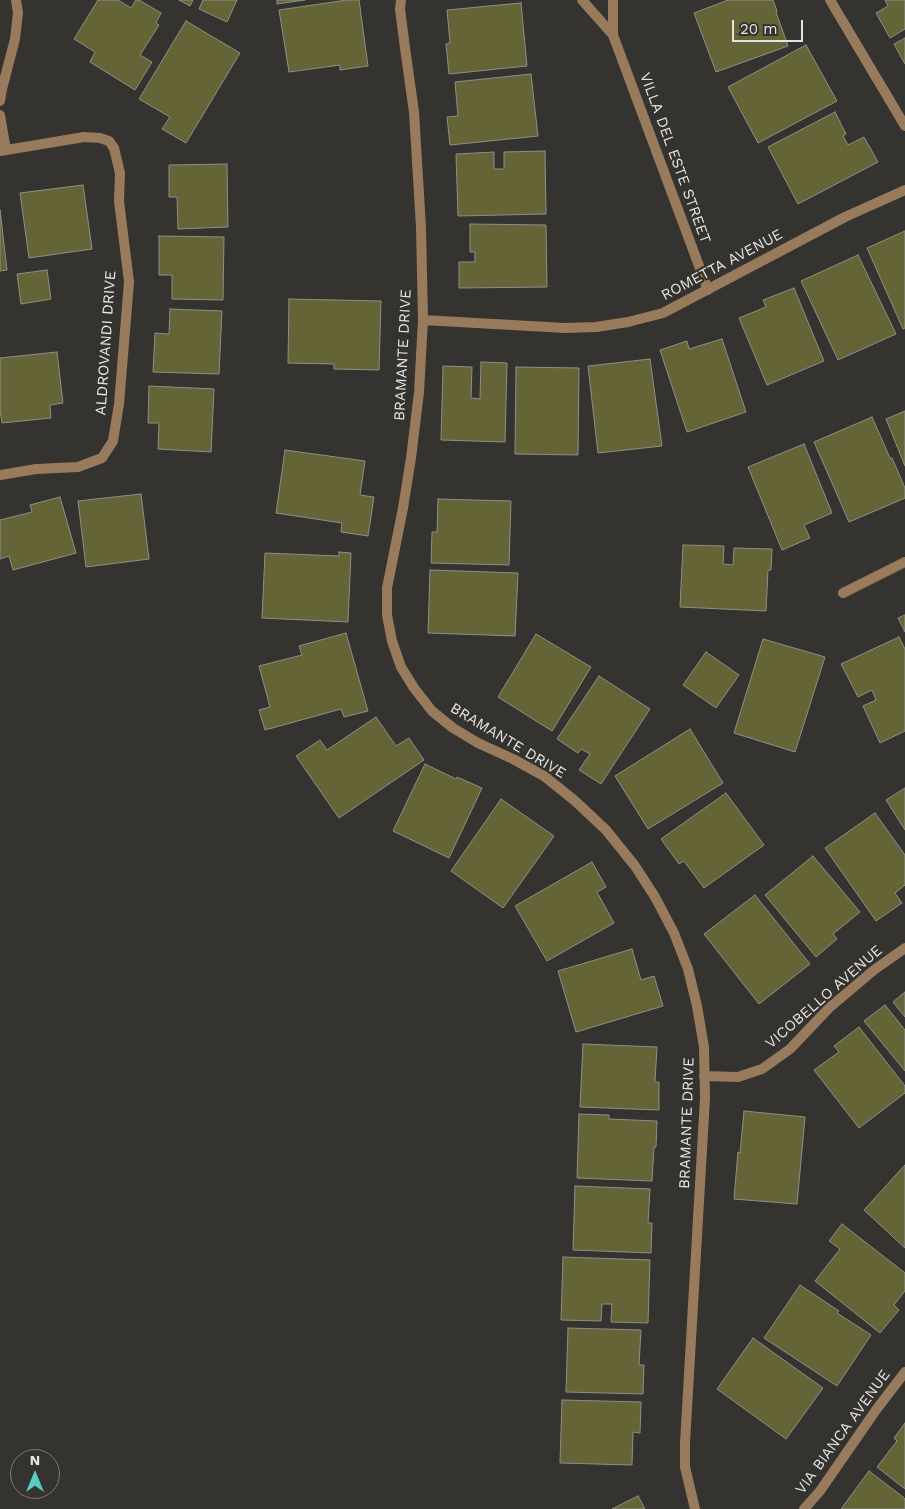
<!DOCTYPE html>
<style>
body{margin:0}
#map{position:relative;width:905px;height:1509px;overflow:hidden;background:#35332f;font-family:"Work Sans",sans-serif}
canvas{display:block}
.north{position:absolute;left:10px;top:1449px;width:50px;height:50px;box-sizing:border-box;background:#35332f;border:1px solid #7b7a77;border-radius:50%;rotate:0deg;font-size:14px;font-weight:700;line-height:20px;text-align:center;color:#e5e4e2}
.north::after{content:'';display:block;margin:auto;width:18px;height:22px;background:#57cec1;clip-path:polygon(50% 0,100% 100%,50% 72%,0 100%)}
.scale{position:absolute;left:732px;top:20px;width:71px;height:22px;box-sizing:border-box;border:2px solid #e5e4e2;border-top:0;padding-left:6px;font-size:15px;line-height:18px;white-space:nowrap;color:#e5e4e2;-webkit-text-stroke:4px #35332f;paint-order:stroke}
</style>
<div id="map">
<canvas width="905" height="1509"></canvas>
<div class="north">N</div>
<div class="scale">20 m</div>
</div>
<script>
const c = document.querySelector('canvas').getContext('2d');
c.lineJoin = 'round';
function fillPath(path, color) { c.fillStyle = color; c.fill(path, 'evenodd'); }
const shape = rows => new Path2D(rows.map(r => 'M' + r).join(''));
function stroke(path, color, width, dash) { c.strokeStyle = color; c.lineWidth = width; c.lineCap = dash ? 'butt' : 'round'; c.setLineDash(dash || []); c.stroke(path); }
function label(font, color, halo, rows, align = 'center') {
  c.font = font + ' "Work Sans",sans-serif'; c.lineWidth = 4.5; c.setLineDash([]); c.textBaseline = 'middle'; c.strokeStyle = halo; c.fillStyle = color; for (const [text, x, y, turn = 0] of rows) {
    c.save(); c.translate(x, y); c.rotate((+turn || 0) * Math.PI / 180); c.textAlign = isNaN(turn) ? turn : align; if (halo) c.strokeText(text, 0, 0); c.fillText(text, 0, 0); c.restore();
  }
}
const building = shape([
 [98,0,118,0,131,8,136,0,139,0,161,13,156,23,159,25,140,55,152,62,135,90,90,62,95,52,74,39,98,0],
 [179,0,193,0,190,6,179,0],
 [203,0,237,0,227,22,199,9,203,0],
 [277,0,305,0,277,4,277,0],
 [347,0,359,0,368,66,340,70,340,65,289,72,279,10,347,0],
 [728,0,773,0,777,11,776,12,788,46,716,72,694,13,728,0],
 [885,0,905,0,905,29,890,38,876,13,888,6,885,0],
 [521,3,527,66,449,74,446,44,450,43,447,10,521,3],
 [186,21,240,53,186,143,162,129,170,117,139,99,186,21],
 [905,38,905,64,894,44,905,38],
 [806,45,837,101,758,143,728,87,806,45],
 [531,74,538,136,450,145,447,117,458,116,455,82,531,74],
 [835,112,846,134,843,136,848,145,864,137,878,162,798,204,768,147,835,112],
 [545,151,546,214,458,216,456,154,494,152,494,169,504,169,504,152,545,151],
 [227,164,228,227,178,229,177,197,169,197,169,165,227,164],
 [83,185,92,249,29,258,20,193,83,185],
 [0,210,7,270,0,271,0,210],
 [470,224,546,225,547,287,459,288,459,262,475,262,475,252,470,252,470,224],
 [905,231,905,328,903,329,867,248,905,231],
 [159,236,224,237,223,300,172,299,172,275,159,275,159,236],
 [858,255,896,334,838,360,801,281,858,255],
 [47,270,51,299,21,304,17,274,47,270],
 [794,288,824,361,767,385,739,318,766,307,763,300,794,288],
 [289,299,381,301,379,370,334,369,334,364,288,363,289,299],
 [170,309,222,311,219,374,153,372,155,333,169,334,170,309],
 [722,339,746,412,687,432,660,350,687,341,689,349,722,339],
 [57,352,63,403,50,405,51,418,2,423,0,410,0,358,57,352],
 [650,359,662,446,598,453,588,366,650,359],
 [481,362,507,363,505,442,441,440,443,366,472,367,471,398,480,399,481,362],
 [516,367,579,368,578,455,515,454,516,367],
 [149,386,214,389,211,452,158,449,159,423,148,423,149,386],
 [905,411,905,466,886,419,905,411],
 [872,417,890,458,892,458,905,488,905,498,849,522,814,442,872,417],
 [804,444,832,513,804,525,810,538,782,550,748,467,804,444],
 [285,450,365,461,360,495,374,497,368,536,341,532,342,523,276,513,285,450],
 [141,494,149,559,86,567,78,501,141,494],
 [60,497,76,553,13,570,9,556,0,559,0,520,32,512,30,505,60,497],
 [438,499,511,501,509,565,431,563,432,532,437,532,438,499],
 [683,545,724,546,723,564,733,565,734,548,772,549,771,570,768,570,766,611,680,607,683,545],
 [339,552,351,553,348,622,262,618,265,553,339,556,339,552],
 [430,570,518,573,515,636,428,633,430,570],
 [905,615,905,632,898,618,905,615],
 [346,633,368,711,344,717,341,709,265,730,259,710,270,707,259,666,302,655,299,646,346,633],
 [536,634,591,667,552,731,498,697,536,634],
 [899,637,905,649,905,731,880,743,863,706,876,700,872,690,858,697,841,664,899,637],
 [763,639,825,657,795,752,734,733,763,639],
 [706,652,739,675,716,708,683,685,706,652],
 [599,676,650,709,601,784,579,770,590,754,581,749,578,753,557,739,599,676],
 [376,717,396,746,409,738,424,760,339,818,296,756,320,740,327,750,376,717],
 [690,729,723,783,648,829,615,776,690,729],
 [425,764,456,779,457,777,482,788,449,858,393,831,425,764],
 [905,788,905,830,886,800,905,788],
 [726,793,764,845,704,888,684,861,679,864,661,839,726,793],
 [501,799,554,836,503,908,451,871,501,799],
 [875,813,905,855,905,885,895,893,902,903,876,921,825,848,875,813],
 [813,856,860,912,833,934,837,939,816,957,765,895,813,856],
 [592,862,606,887,597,892,614,923,547,961,515,906,592,862],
 [755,895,810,964,759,1004,704,934,755,895],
 [632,949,641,980,654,976,663,1006,576,1032,558,971,632,949],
 [905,992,905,1017,893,1002,905,992],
 [885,1005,905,1030,905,1071,864,1021,885,1005],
 [859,1027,905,1086,905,1093,859,1128,814,1070,839,1052,834,1046,859,1027],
 [583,1044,657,1047,655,1082,659,1082,659,1110,580,1107,583,1044],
 [744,1111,805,1117,797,1204,734,1199,738,1152,740,1153,744,1111],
 [579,1114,609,1115,609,1119,657,1121,656,1147,654,1147,652,1181,577,1178,579,1114],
 [905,1165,905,1248,864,1210,905,1165],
 [575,1186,650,1189,648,1223,652,1223,651,1253,573,1250,575,1186],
 [842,1224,905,1273,905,1291,894,1305,899,1310,880,1333,815,1281,840,1249,829,1241,842,1224],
 [563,1257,650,1260,648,1323,611,1322,612,1304,602,1304,601,1321,561,1320,563,1257],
 [800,1285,839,1311,837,1313,871,1335,837,1386,764,1338,800,1285],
 [568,1328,641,1330,639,1365,644,1365,643,1394,566,1392,568,1328],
 [753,1338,823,1388,786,1439,717,1389,753,1338],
 [562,1400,641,1402,640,1433,633,1432,632,1465,560,1463,562,1400],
 [905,1423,905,1489,877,1467,897,1441,894,1438,905,1423],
 [869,1471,903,1497,905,1499,905,1509,841,1509,869,1471],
 [638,1496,645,1509,612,1509,638,1496]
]);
const minor = shape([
 [401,0,400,9,405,48,414,112,421,227,423,320,419,392,411,458,403,508,387,588,387,615,392,641,401,667,414,688,432,711,453,728,478,743,513,759,544,776,574,800,606,830,635,866,655,897,674,933,688,969,697,1006,704,1047,705,1098,685,1443,685,1467,695,1509],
 [582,0,613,35],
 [613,0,613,35,708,290],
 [830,0,905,126],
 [0,101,2,89,15,39,18,13,16,0],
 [0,115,6,150],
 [0,151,84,137,100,138,109,141,114,148,120,173,119,201,129,282,119,404,113,441,102,458,78,467,36,469,0,475],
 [423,320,565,328,596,327,628,322,663,313,845,217,905,190],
 [843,593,905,562],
 [704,1076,738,1077,762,1069,790,1049,829,1008,874,970,905,948],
 [804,1509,820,1491,876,1410,905,1372]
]);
const streetNames = [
 ["VILLA DEL ESTE STREET",675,158,70],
 ["ROMETTA AVENUE",722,265,-28],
 ["ALDROVANDI DRIVE",106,343,-86],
 ["BRAMANTE DRIVE",403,355,-87],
 ["BRAMANTE DRIVE",508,741,31],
 ["VICOBELLO AVENUE",824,997,-41],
 ["BRAMANTE DRIVE",687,1123,-88],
 ["VIA BIANCA AVENUE",843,1432,-54]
];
fillPath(building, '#656437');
stroke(building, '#8f8f8a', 1);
stroke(minor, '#987b5d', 10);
label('15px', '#e5e4e2', '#35332f', streetNames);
</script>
